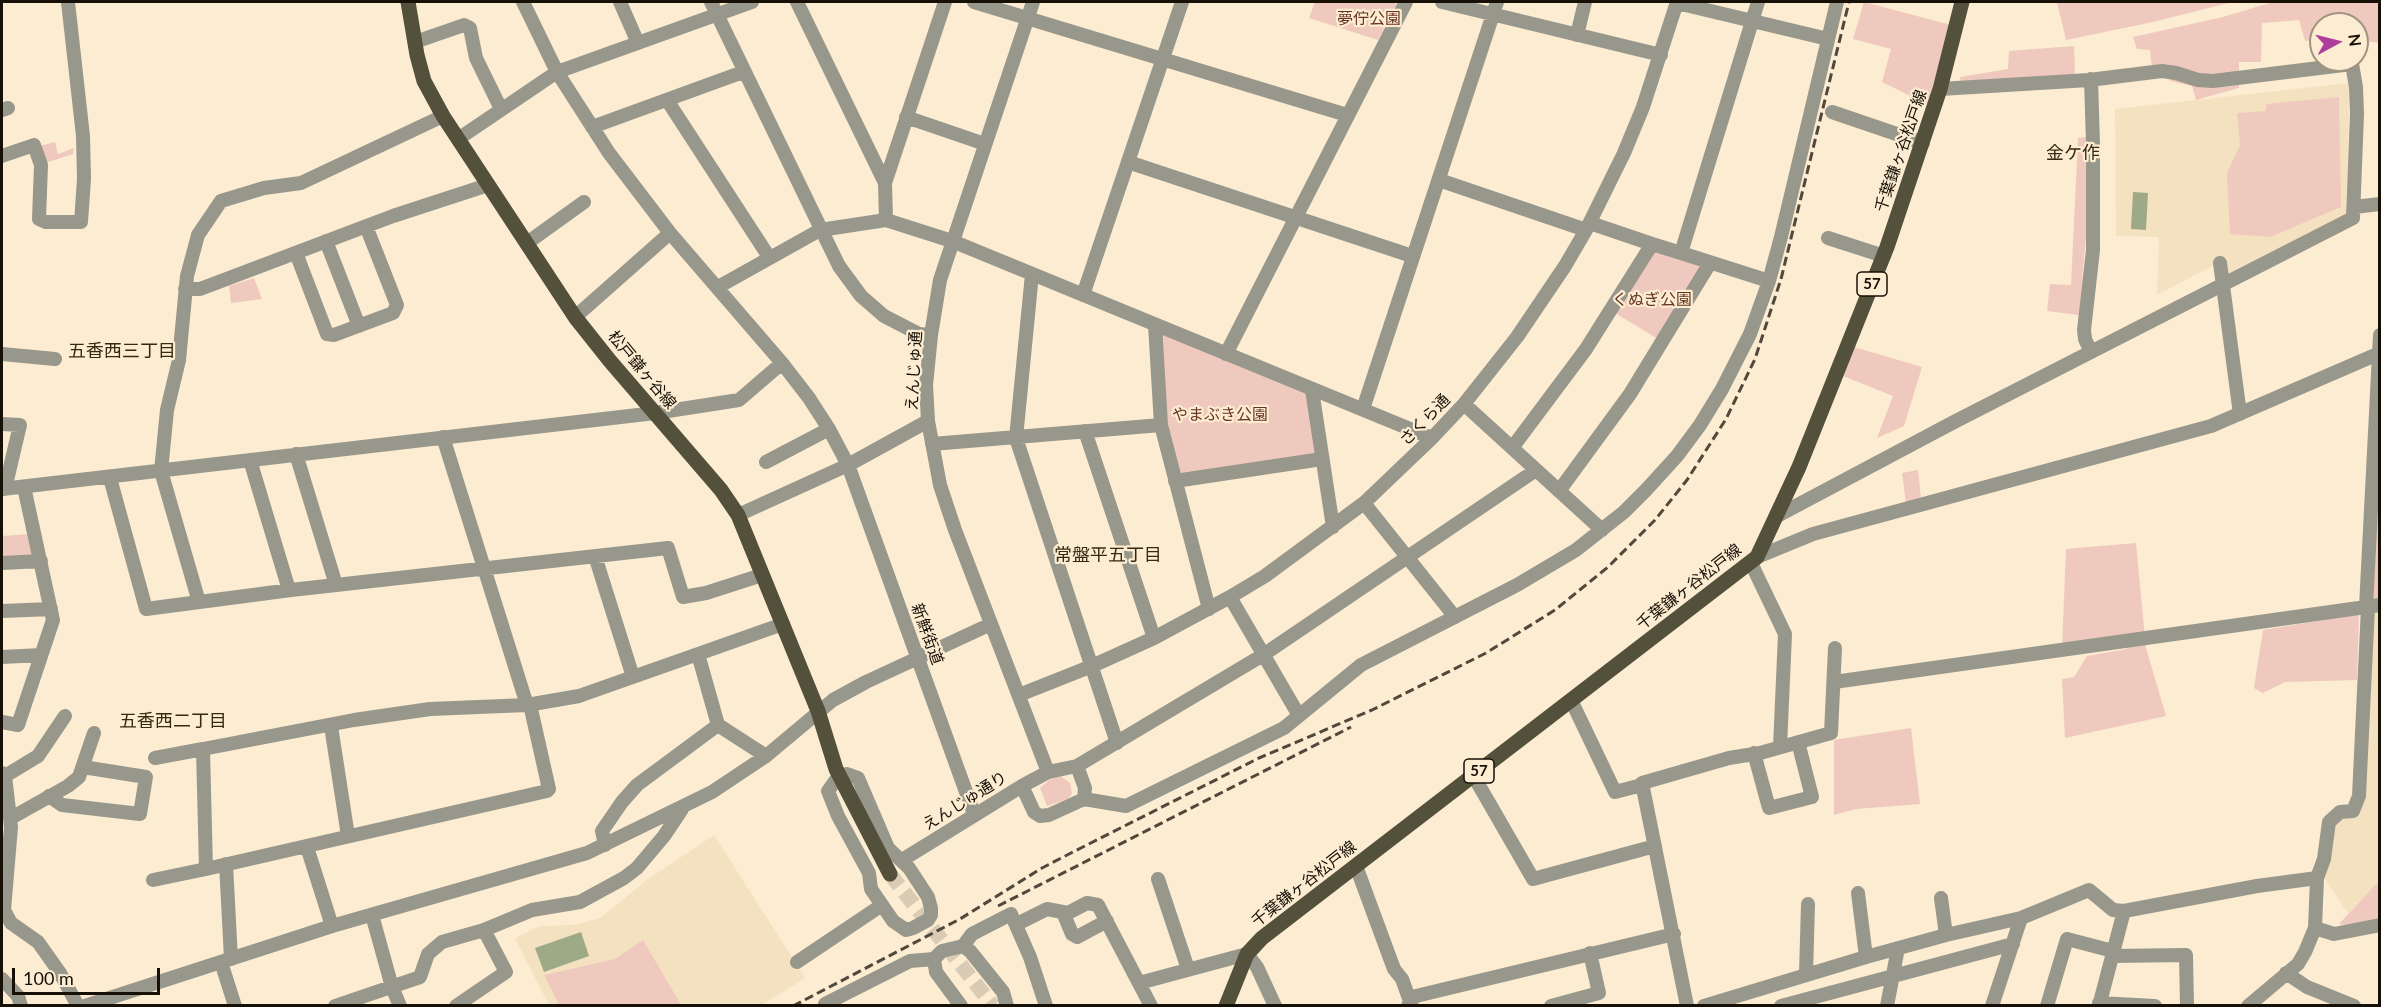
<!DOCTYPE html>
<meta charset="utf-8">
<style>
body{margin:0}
#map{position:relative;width:2381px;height:1007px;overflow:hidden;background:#fcecd2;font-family:Lato,sans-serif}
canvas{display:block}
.frame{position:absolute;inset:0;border:3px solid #161007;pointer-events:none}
.north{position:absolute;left:2309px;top:12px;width:60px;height:60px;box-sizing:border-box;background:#fcecd2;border:2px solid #a09481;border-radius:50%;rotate:83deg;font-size:16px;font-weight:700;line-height:24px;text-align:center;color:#161007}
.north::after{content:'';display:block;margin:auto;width:21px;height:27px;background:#ad3e9b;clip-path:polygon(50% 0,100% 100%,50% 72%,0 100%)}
.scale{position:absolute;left:12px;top:968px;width:148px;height:27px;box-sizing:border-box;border:3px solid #161007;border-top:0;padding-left:8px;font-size:18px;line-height:21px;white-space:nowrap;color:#161007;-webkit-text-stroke:4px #fcecd2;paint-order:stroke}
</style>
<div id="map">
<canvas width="2381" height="1007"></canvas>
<div class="frame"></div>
<div class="north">N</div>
<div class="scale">100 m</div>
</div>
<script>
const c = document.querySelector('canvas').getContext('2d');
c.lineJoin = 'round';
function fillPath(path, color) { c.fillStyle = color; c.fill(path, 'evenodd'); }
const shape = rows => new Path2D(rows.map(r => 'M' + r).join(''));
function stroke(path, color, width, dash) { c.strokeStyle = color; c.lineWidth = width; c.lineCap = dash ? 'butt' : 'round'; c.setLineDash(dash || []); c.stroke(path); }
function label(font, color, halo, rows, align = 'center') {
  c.font = font + ' Lato,"Noto Sans JP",sans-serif'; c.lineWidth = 4.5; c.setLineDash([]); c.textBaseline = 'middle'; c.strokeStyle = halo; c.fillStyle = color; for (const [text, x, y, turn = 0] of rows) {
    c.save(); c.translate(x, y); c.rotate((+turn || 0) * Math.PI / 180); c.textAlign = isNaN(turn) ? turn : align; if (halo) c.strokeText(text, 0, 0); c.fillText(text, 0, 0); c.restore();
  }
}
const built = shape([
 [2349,83,2348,213,2216,280,2214,265,2157,295,2159,237,2116,236,2115,109],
 [2379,609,2379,883,2376,884,2348,913,2323,876,2334,825,2344,818,2358,816,2364,798,2372,610],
 [714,835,805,978,762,1005,549,1005,515,938,540,926,573,925,600,918,648,879]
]);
const green = shape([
 [1315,2,1394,2,1397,4,1378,40,1309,18],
 [1864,2,1951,25,1927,104,1882,82,1891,49,1853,39],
 [2057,2,2233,2,2153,22,2066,40],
 [2273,2,2379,2,2379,43,2357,40,2357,24,2321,24,2321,39,2305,41,2299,20,2262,23,2261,62,2239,62,2239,88,2196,100,2192,86,2170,81,2168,78,2152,68,2150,50,2137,49,2133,37,2223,17],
 [2074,46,2075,74,1961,83,1960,77,2008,69,2009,51],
 [2339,97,2341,207,2270,237,2230,234,2227,173,2240,145,2237,113,2266,111,2266,104],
 [2091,136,2090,192,2079,315,2047,311,2050,284,2071,285,2078,138],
 [55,142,58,154,74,148,73,154,45,163,39,146],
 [1653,251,1702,267,1658,339,1615,313],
 [254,278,262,299,231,303,229,286],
 [1163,334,1306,392,1317,451,1314,454,1181,476,1178,473,1168,432,1159,336],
 [1854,347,1922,367,1904,426,1877,438,1893,396,1843,376],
 [2379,467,2379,601,2369,603],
 [1918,470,1921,499,1906,503,1902,473],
 [30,534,32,557,3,559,2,536],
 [2136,543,2146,648,2166,716,2065,738,2062,679,2074,677,2087,656,2127,649,2124,641,2062,649,2066,549],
 [2359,614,2357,680,2285,682,2263,693,2254,688,2263,630],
 [1911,728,1920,804,1856,809,1834,815,1834,740],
 [1061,776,1070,783,1072,794,1068,799,1047,806,1040,788,1053,777],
 [2379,883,2379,919,2356,926,2339,924,2376,884],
 [643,940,681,1005,559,1005,544,975,615,959]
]);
const water = shape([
 [2133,192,2148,193,2146,230,2131,229],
 [581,932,589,956,544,972,535,948]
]);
const majorTunnel = shape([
 [890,874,993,1006]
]);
const minor = shape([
 [523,2,557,72,609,153,670,233,782,363,809,398,829,429,848,465,974,814],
 [620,2,638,43],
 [711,2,839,266,861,296,884,316,919,334,931,335],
 [797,2,885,183],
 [974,2,1347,115],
 [1033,2,940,280,931,335,926,385,928,421,940,485,955,530,1048,772],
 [1442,2,1661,55],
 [1677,3,1828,39],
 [1577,35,1585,2],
 [415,42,464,25,470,28,476,58,501,109],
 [2091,79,2093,144,2093,250,2084,330,2085,339,2091,352],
 [667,100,769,257],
 [2,110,8,108],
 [1832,112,1923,143],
 [906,117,985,144],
 [592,127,743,72],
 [458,139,557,72,752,2],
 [2,156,34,145,41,165,39,219,46,222,81,222,84,179,83,136,68,2],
 [1128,162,1412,256],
 [1439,180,1586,230],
 [2354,207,2380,204],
 [886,220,952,241,1432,438],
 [1590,223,1652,244],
 [1828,238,1884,256],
 [326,241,359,326],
 [527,243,584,202],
 [296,253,327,334,334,335,393,313,397,305,366,226],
 [1681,253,1769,281],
 [2220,263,2240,414],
 [1032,274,1016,438,1117,743],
 [718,287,820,230,886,220,885,183,945,2],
 [185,289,200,289,393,216,488,185],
 [1083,295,1182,2],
 [575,317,670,233],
 [1155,325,1161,425,1209,609],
 [2,354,55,359],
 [1226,354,1406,2],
 [1312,390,1333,527],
 [1464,404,1602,530],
 [1363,409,1497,2],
 [2,424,20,425,5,489],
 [1085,431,1154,638],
 [443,437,527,705,579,696,698,654,718,725,766,756],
 [932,444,1161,425],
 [1512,448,1586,349,1652,244,1681,253,1758,2],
 [296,454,336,585],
 [250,460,289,590],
 [766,462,829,429],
 [110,478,146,609,291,590,668,548,683,597,706,593,762,575],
 [1175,481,1322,459],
 [2,489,655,413,739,400,782,363],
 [1559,491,1630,394,1710,263],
 [1364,503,1455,617],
 [738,515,848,465,928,421],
 [1777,516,1954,422,2353,218,2357,114,2356,87,2352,64,2213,81,2198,80,2176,73,2162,71,2089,80,1940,89],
 [595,556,633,677],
 [1757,557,1813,534,2211,426,2380,353],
 [2,563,41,561],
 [1751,563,1785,634,1780,747],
 [1230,597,1298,714],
 [199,602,161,471,167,410,179,360,187,276,198,235,221,201,264,188,301,183,443,116],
 [2366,607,2380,335],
 [2,611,51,609],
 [698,654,783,624],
 [2,657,41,655],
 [1834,682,2380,605],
 [1019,695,1092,666,1154,638,1230,597,1265,576,1364,503,1432,438,1464,404,1517,337,1565,266,1586,230,1624,153,1643,107,1677,2],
 [1571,700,1615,792,1642,785],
 [527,705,531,709,549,789,547,791,206,869,203,749,354,720,430,709,527,705],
 [2,722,18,725,53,620,24,487],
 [331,726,348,836],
 [1754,753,1769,808,1812,797,1798,742],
 [155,758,203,749],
 [2,773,5,776,11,827,4,910,11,923,38,942,60,973,78,1006],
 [1473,775,1533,879,1655,846],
 [5,776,38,756,65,716],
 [838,777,828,791,838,816,869,873,871,889,893,921,906,930,913,928,928,920,931,915,931,908,928,897,909,868,888,848,858,778,847,774,840,776],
 [1022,786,1034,812,1040,816,1049,815,1084,799,1085,788,1077,766],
 [49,796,62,805,140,814,146,777,83,767],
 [1084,799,1126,806,1284,728,1361,665,1517,585,1576,550,1624,512,1646,490,1677,456,1700,425,1722,389,1750,334,1769,281,1781,237,1837,2],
 [11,818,68,786,79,777,94,733],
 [605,845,602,831,622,802,637,785,718,725],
 [307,847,332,926],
 [902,860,1022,786,1048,772,1077,766,1263,655,1536,470],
 [226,864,231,959],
 [1356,866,1394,969,1402,979,1410,1001],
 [1158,879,1188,969],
 [153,880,206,869],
 [1858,893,1866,957],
 [1941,898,1946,935],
 [372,915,392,987,400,1006],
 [1107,921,1077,937,1072,934,1065,917,1068,913,1087,903,1098,905,1151,1006],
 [1017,924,1047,909,1068,913],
 [2315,928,2334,934,2380,925],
 [963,946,972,934,1011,914,1030,957,1046,1006],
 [2112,956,2186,955,2187,1006],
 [934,959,936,972,961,1006],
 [221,962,235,1006],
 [797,962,882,905],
 [2286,973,2307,987,2354,1006],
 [1806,974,1808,904],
 [2,979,18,996,21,1006],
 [1139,983,1247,954,1257,967,1275,1006],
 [2099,1003,2155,1006],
 [85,1006,332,926,587,853,712,792,766,756,833,700,866,682,991,624],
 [335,1006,420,977,428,954,442,942,484,930,532,910,580,902,624,878,637,868,664,836,682,809],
 [456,1006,506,972,484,930],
 [826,1006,825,1004,910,961,934,959,942,951,963,946,970,951,1003,992,1007,1006],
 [1408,1006,1410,1001,1416,996,1674,934],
 [1551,1006,1599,993,1590,953],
 [1687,1006,1642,783,1729,758,1760,753,1831,733,1835,648],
 [1704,1006,1866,957,1946,935,2021,918,2089,890,2113,910,2124,911,2257,886,2317,878],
 [1781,1006,2013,944],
 [1887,1006,1898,948],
 [1992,1006,2021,918],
 [2047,1006,2067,939,2113,951],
 [2099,1006,2124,911],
 [2248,1006,2298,964,2305,952,2315,928,2317,878,2324,859,2329,822,2340,812,2353,811,2359,796,2368,607]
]);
const major = shape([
 [408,2,417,55,424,81,443,116,575,317,610,361,721,490,738,515,818,711,836,769,890,874],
 [1226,1006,1247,954,1262,938,1757,557,1799,467,1887,247,1940,89,1962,2]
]);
const rail = shape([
 [998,906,1351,727],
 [793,1006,960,919,1042,868,1071,853,1259,758,1372,710,1486,653,1555,610,1608,567,1655,520,1687,480,1726,419,1755,359,1781,279,1849,2]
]);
const shields = [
 [1872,284,30],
 [1479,771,30]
];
const shieldNames = [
 ["57",1872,284],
 ["57",1479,771]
];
const parkNames = [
 ["夢佇公園",1369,19],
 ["くぬぎ公園",1652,300],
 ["やまぶき公園",1220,415]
];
const streetNames = [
 ["千葉鎌ヶ谷松戸線",1901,151,-71],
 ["松戸鎌ヶ谷線",642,370,50],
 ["えんじゅ通",914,371,-87],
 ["さくら通",1425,420,-46],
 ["千葉鎌ヶ谷松戸線",1689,587,-38],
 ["新鮮街道",927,634,70],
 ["えんじゅ通り",965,801,-32],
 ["千葉鎌ヶ谷松戸線",1304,884,-38]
];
const neighbourhoodNames = [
 ["金ケ作",2073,153],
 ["五香西三丁目",122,351],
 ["常盤平五丁目",1108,555],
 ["五香西二丁目",173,721]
];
fillPath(built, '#f4e1c0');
fillPath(green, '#efc9be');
fillPath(water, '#9ea987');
stroke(majorTunnel, '#dacbb4', 15, [15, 8]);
stroke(minor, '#98978b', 14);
stroke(major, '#53503b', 15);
stroke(rail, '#51483b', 3, [9, 4.5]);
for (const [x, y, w] of shields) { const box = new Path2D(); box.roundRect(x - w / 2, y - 12, w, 24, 4.5); c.fillStyle = '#fcecd2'; c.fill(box); stroke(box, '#161007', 1.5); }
label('bold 15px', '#161007', null, shieldNames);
label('16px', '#683423', '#fcecd2', parkNames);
label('16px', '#161007', '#fcecd2', streetNames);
label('18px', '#352913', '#fcecd2', neighbourhoodNames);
</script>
